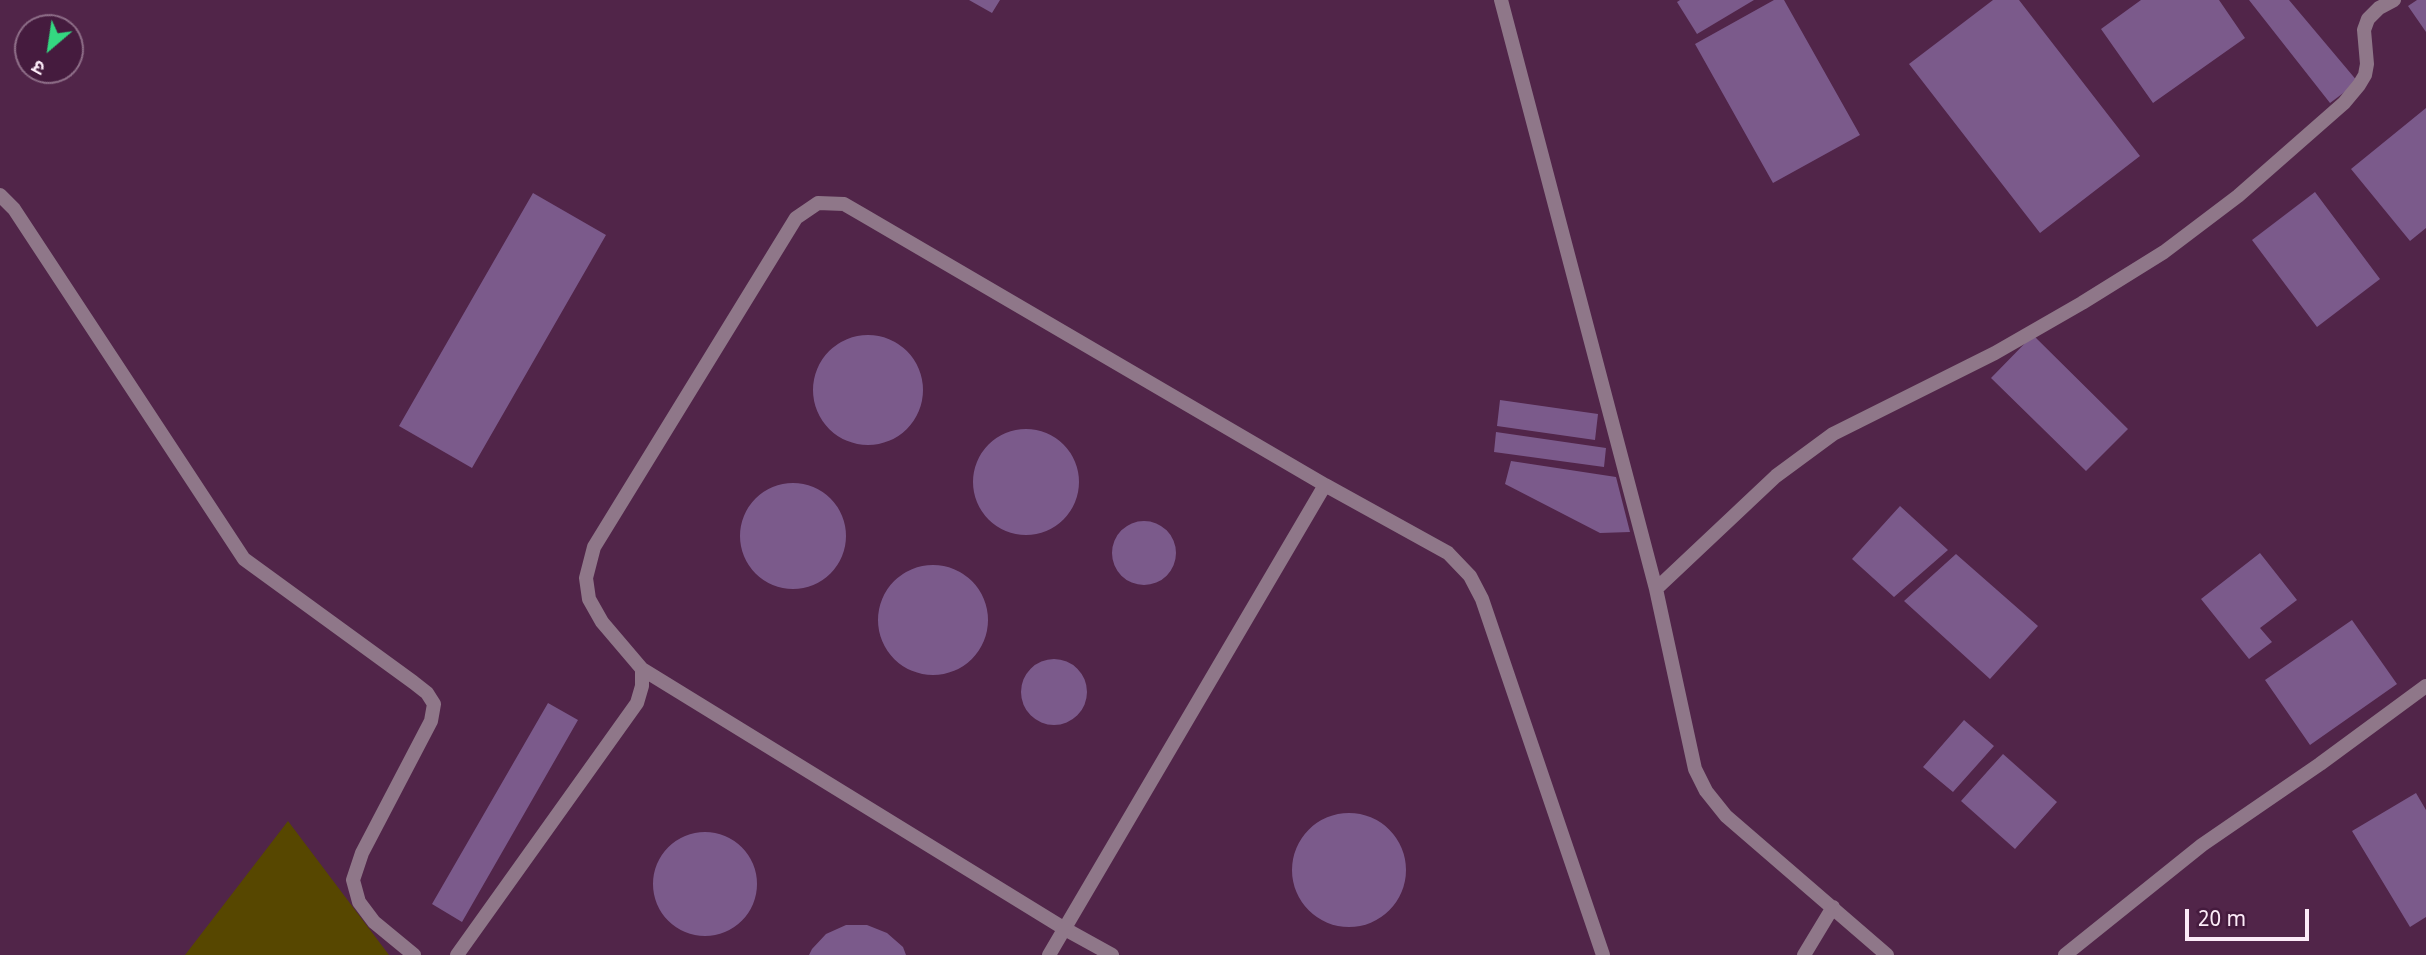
<!DOCTYPE html>
<meta charset="utf-8">
<style>
body{margin:0}
#map{position:relative;width:2426px;height:955px;overflow:hidden;background:#512549;font-family:Georgia,"Noto Sans Devanagari",serif}
canvas{display:block}
.north{position:absolute;left:14px;top:14px;width:70px;height:70px;box-sizing:border-box;background:#451b3e;border:2px solid #8e6e88;border-radius:50%;rotate:209deg;font-size:19px;font-weight:700;line-height:28px;text-align:center;color:#fcebf8}
.north::after{content:'';display:block;margin:auto;width:24px;height:32px;background:#34d881;clip-path:polygon(50% 0,100% 100%,50% 72%,0 100%)}
.scale{position:absolute;left:2185px;top:909px;width:124px;height:32px;box-sizing:border-box;border:4px solid #fcebf8;border-top:0;padding-left:9px;font-size:21px;line-height:24px;white-space:nowrap;color:#fcebf8;-webkit-text-stroke:5px #451b3e;paint-order:stroke}
</style>
<div id="map">
<canvas width="2426" height="955"></canvas>
<div class="north">उ</div>
<div class="scale">20 m</div>
</div>
<script>
const c = document.querySelector('canvas').getContext('2d');
c.lineJoin = 'round';
function fillPath(path, color) { c.fillStyle = color; c.fill(path, 'evenodd'); }
const shape = rows => new Path2D(rows.map(r => 'M' + r).join(''));
function stroke(path, color, width, dash) { c.strokeStyle = color; c.lineWidth = width; c.lineCap = dash ? 'butt' : 'round'; c.setLineDash(dash || []); c.stroke(path); }
const green = shape([
 [288,821,389,955,185,955]
]);
const building = shape([
 [969,0,1000,0,992,13],
 [1680,0,1754,0,1697,34,1677,2],
 [1774,0,1784,0,1860,135,1773,183,1695,44],
 [1993,0,2019,0,2140,156,2040,233,1909,64],
 [2141,0,2219,0,2245,38,2153,103,2101,29],
 [2249,0,2289,0,2358,82,2330,103],
 [2417,0,2426,0,2426,32,2408,6],
 [2426,108,2426,228,2410,241,2351,169],
 [2315,192,2380,279,2317,327,2252,240],
 [533,193,606,235,472,468,399,426],
 [2033,335,2128,429,2086,471,1991,378],
 '813 390a55 55 0 1 1 110 0a55 55 0 1 1-110 0Z',
 [1500,400,1598,414,1595,440,1497,426],
 '973 482a53 53 0 1 1 106 0a53 53 0 1 1-106 0Z',
 [1496,432,1606,448,1604,467,1494,452],
 [1511,461,1616,477,1630,532,1600,533,1505,484],
 '740 536a53 53 0 1 1 106 0a53 53 0 1 1-106 0Z',
 [1900,506,1948,550,1894,597,1852,559],
 '1112 553a32 32 0 1 1 64 0a32 32 0 1 1-64 0Z',
 [2260,553,2297,600,2260,628,2272,642,2249,659,2201,599],
 [1956,554,2038,626,1990,679,1904,601],
 '878 620a55 55 0 1 1 110 0a55 55 0 1 1-110 0Z',
 [2352,620,2397,684,2310,745,2265,680],
 '1021 692a33 33 0 1 1 66 0a33 33 0 1 1-66 0Z',
 [548,703,578,720,462,922,432,904],
 [1964,720,1994,746,1953,792,1923,767],
 [2003,754,2057,802,2015,849,1961,801],
 [2416,793,2426,810,2426,917,2410,927,2352,831],
 '1292 870a57 57 0 1 1 114 0a57 57 0 1 1-114 0Z',
 '653 884a52 52 0 1 1 104 0a52 52 0 1 1-104 0Z',
 [846,925,867,925,887,933,903,947,906,955,809,955,812,949,826,934]
]);
const service = shape([
 [0,195,14,209,244,559,413,682,427,693,434,704,431,721,362,853,353,880,359,902,374,922,414,955],
 [457,955,637,703,642,686,642,669],
 [1049,955,1325,485],
 [1112,955,1065,929,642,669,602,622,589,599,586,578,594,547,796,218,818,203,844,204,863,215,1325,485,1448,553,1470,576,1482,599,1603,955]
]);
const minor = shape([
 [1501,0,1656,589,1695,769,1706,791,1726,816,1887,955],
 [1656,589,1776,476,1833,434,1995,353,2082,303,2164,252,2238,196,2344,103,2359,85,2365,75,2367,64,2364,30,2368,19,2379,8,2394,0],
 [1804,955,1833,907],
 [2065,955,2202,845,2320,764,2426,686]
]);
fillPath(green, '#574700');
fillPath(building, '#7b5a8b');
stroke(service, '#8f7789', 14);
stroke(minor, '#8f7789', 14);
</script>
